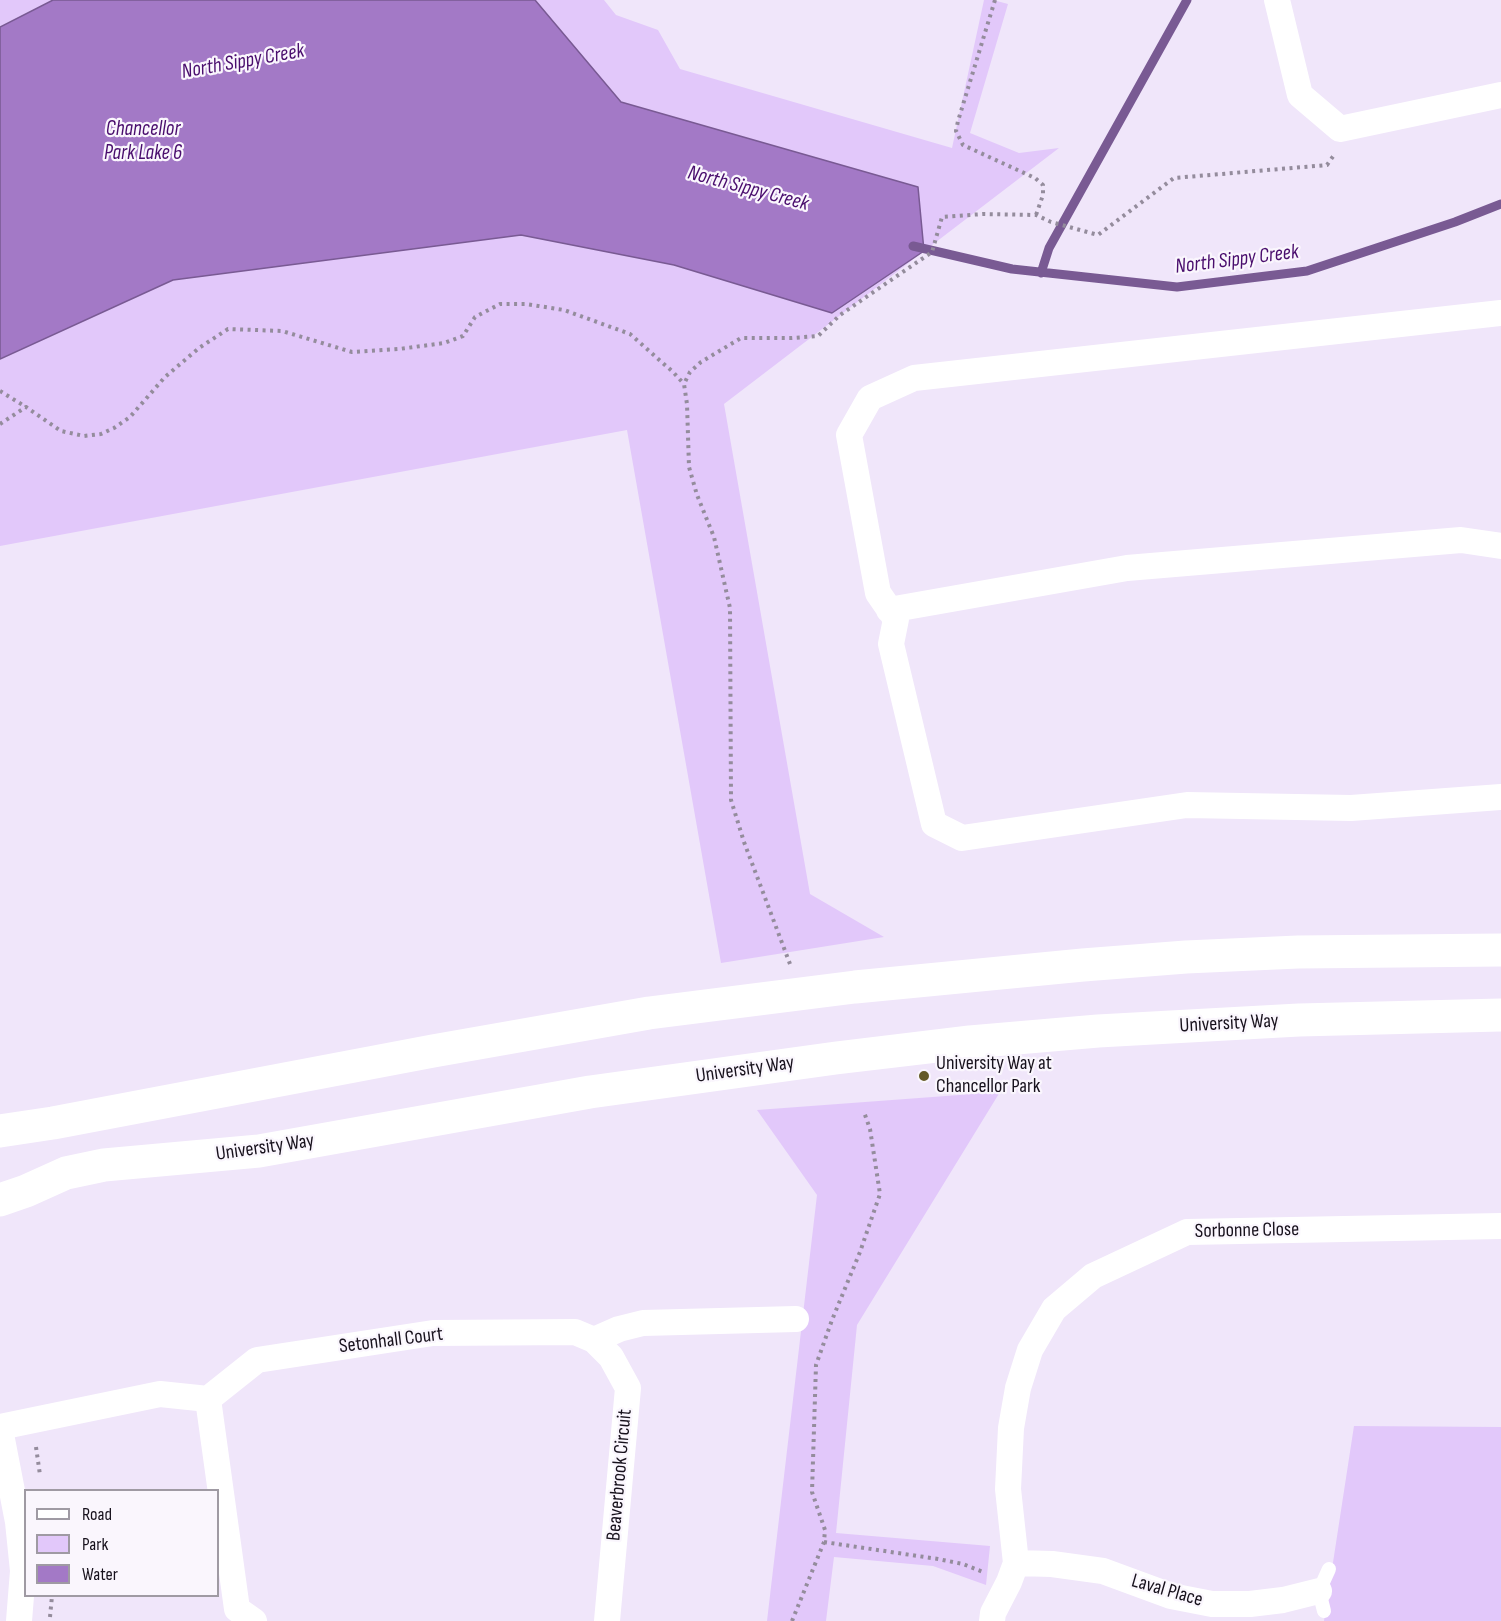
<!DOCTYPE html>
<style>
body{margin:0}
#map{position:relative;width:1501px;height:1621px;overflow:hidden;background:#f0e6fa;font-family:"Sofia Sans Condensed",sans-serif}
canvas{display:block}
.legend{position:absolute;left:24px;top:1489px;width:195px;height:108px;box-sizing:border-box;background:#faf6fd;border:2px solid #9f9aa3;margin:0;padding:8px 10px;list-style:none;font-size:18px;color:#17111c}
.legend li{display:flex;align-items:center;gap:12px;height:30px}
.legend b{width:30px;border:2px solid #9f9aa3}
</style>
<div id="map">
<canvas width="1501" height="1621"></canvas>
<ul class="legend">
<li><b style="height:8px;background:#fff"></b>Road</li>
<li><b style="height:16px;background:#e2c8fa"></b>Park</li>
<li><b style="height:16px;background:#a379c6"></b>Water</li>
</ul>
</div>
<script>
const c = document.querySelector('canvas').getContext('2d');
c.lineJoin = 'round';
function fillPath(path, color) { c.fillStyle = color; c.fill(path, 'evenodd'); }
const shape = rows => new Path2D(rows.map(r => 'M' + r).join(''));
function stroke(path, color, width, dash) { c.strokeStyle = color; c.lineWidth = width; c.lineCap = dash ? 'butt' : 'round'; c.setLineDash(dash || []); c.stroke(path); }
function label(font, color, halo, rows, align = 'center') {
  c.font = font + ' "Sofia Sans Condensed",sans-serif'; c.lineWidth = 4.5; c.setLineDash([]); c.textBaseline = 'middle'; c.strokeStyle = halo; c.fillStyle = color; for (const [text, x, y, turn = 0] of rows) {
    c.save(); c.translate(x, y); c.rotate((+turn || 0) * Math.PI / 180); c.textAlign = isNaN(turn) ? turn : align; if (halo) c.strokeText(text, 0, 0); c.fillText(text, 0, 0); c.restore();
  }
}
const green = shape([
 [0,0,604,0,616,15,658,30,680,69,952,148,984,0,993,0,1008,4,970,133,1019,153,1059,148,724,404,810,894,884,937,721,963,627,430,0,546],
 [1000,1092,857,1325,836,1533,990,1546,986,1585,933,1566,834,1557,826,1621,767,1621,817,1195,757,1110],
 [1354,1426,1501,1427,1501,1621,1324,1621]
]);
const water = shape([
 [53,0,535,0,621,102,918,187,924,251,832,313,674,265,521,235,173,280,0,359,0,27,53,0]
]);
const stream = shape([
 [913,246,1012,269,1177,287,1307,271,1455,222,1501,204],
 [1041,273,1049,248,1187,0]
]);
const path = shape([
 [995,0,958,121,956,131,963,145,1035,178,1043,185,1043,195,1036,215],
 [0,391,26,407],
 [0,424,26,407,61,431,84,436,101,434,114,428,130,417,165,377,199,348,228,329,282,331,352,352,399,349,444,343,463,336,475,317,500,304,526,304,564,310,630,334,673,372,684,384],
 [790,964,744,842,731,800,730,608,714,537,697,495,689,467,687,404,684,384,690,372,701,362,741,338,792,338,818,336,840,315,932,252,942,217,983,214,1036,215,1051,222,1098,235,1174,178,1327,165,1334,155],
 [36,1447,40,1475],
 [824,1542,938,1559,963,1564,983,1572],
 [50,1617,52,1596],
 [792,1621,824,1542,825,1530,812,1492,816,1365,832,1320,860,1252,880,1194,870,1129,864,1112]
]);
const service = shape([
 [1324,1611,1319,1591,1329,1569]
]);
const minor = shape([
 [1277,0,1300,95,1340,129,1501,95],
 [1501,313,914,378,870,398,849,435,878,593,896,619,891,644,934,824,962,838,1187,805,1351,808,1501,797],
 [889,610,1127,568,1461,540,1501,546],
 [594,1340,611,1357,628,1388,607,1621],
 [208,1399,237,1609,254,1621],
 [0,1427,160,1394,208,1399,257,1360,433,1333,575,1332,594,1340,619,1329,643,1323,796,1319],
 [0,1429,18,1522,23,1571,19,1621],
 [1016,1563,1052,1564,1103,1571,1171,1596,1212,1604,1250,1604,1283,1600,1319,1591],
 [992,1621,993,1613,1009,1582,1016,1563,1008,1489,1011,1428,1018,1388,1030,1350,1054,1309,1093,1276,1187,1232,1501,1226]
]);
const secondary = shape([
 [0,1131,53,1123,433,1051,649,1013,855,987,1083,965,1186,957,1298,952,1501,950],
 [0,1200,26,1191,66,1173,104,1165,259,1151,590,1092,836,1058,970,1042,1098,1031,1299,1020,1501,1015]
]);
const markers = [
 [924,1076,6,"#645a26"]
];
const streetNames = [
 ["University Way",1229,1024,-3],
 ["University Way",745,1070,-8],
 ["University Way",265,1148,-8],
 ["Sorbonne Close",1247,1231,-1],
 ["Setonhall Court",391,1341,-7],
 ["Beaverbrook Circuit",620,1475,-85],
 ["Laval Place",1167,1591,16]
];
const poiNames = [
 ["University Way at",936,1064],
 ["Chancellor Park",936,1087]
];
const waterNames = [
 ["North Sippy Creek",243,62,-10],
 ["Chancellor",143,130],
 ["Park Lake 6",143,154],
 ["North Sippy Creek",748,189,15],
 ["North Sippy Creek",1237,260,-7]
];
fillPath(green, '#e2c8fa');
fillPath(water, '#a379c6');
stroke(water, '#795a93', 1.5);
stroke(stream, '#795a93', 9);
stroke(path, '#948c9c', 4, [3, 4.5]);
stroke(service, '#fff', 14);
stroke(minor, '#fff', 26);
stroke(secondary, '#fff', 33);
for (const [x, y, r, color] of markers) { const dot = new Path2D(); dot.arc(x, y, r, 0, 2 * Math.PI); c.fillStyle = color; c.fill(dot); stroke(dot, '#faf6fd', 2); }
label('20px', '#17111c', '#faf6fd', streetNames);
label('20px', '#17111c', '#faf6fd', poiNames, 'left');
label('italic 21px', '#490d6d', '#faf6fd', waterNames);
</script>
